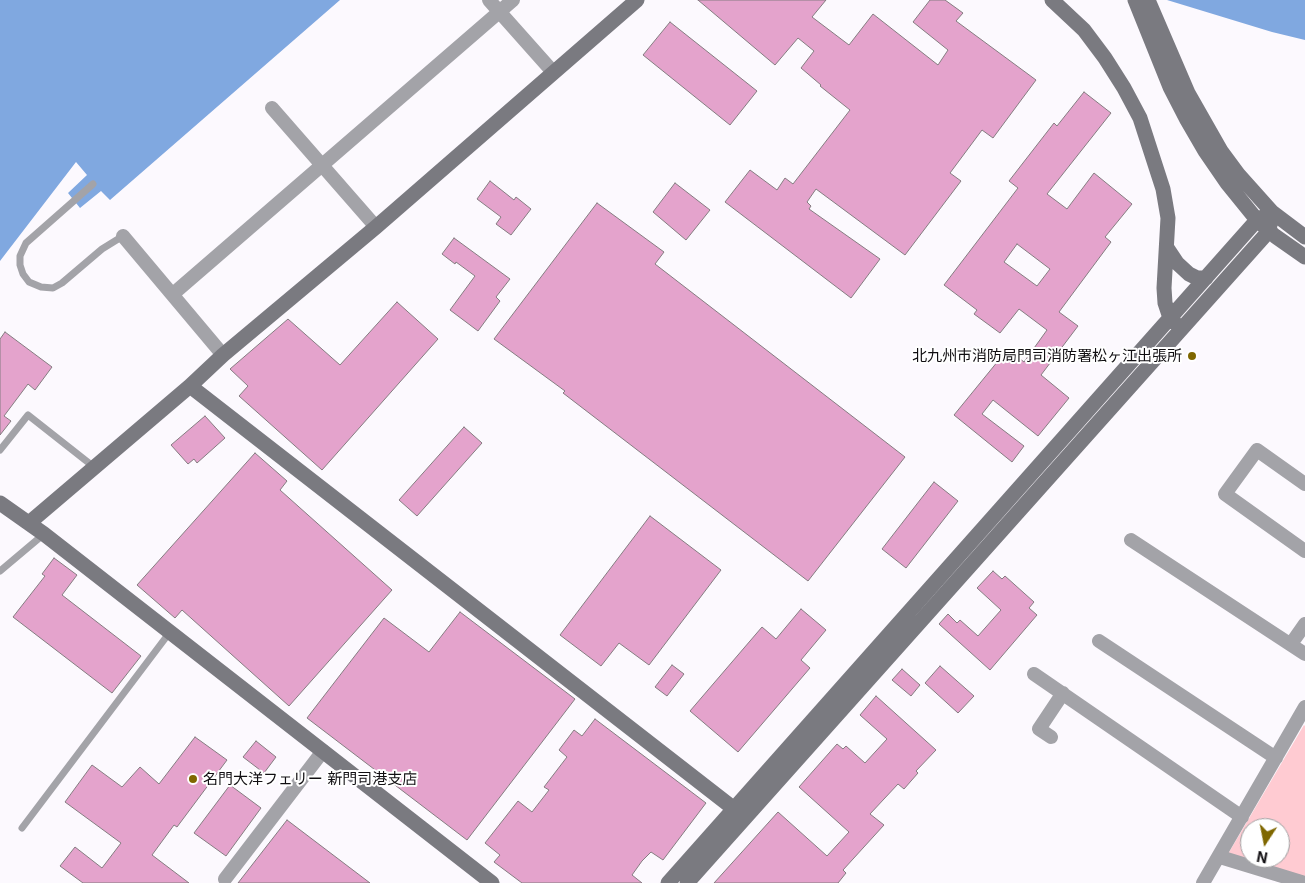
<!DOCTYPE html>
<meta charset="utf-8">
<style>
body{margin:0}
#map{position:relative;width:1305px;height:883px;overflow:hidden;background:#fcf9fe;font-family:Inter,sans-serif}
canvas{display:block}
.north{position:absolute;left:1240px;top:818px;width:50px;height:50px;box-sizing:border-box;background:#fff;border:1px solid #9f9fa0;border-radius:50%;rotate:191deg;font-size:14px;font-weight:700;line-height:20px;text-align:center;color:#100e11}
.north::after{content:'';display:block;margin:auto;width:18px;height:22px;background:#7f6700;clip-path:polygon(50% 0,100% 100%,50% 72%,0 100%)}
</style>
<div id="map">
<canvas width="1305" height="883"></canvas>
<div class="north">N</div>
</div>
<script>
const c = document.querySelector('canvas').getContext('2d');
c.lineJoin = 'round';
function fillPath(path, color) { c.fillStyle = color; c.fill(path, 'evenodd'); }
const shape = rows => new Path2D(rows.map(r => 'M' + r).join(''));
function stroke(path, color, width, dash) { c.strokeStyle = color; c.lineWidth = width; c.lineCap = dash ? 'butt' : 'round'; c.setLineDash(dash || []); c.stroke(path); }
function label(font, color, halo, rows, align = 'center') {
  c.font = font + ' Inter,"Noto Sans JP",sans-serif'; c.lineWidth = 4; c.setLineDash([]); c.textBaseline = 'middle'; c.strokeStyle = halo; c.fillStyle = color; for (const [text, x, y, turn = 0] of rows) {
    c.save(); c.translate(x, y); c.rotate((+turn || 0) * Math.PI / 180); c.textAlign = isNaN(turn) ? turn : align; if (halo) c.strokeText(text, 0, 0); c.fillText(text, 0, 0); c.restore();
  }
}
const green = shape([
 [1304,725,1305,726,1305,877,1228,854],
 [1250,828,1280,828,1280,858,1250,858]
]);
const water = shape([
 [0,0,340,0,110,200,101,191,80,208,68,193,87,175,76,162,0,261],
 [1167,0,1305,0,1305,40,1272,32]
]);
const building = shape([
 [698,0,826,0,812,17,849,45,873,14,938,65,948,50,913,22,930,0,945,0,963,13,956,21,1036,80,993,138,982,130,950,173,961,181,905,255,816,189,807,202,811,206,809,209,880,259,851,298,725,202,750,170,777,190,785,178,793,184,850,110,820,86,821,85,801,68,814,51,798,38,775,65,698,0],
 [670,22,757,91,730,125,643,55,670,22],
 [1084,92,1111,113,1047,194,1067,209,1094,173,1132,204,1105,237,1111,242,1059,312,1078,326,1041,375,1069,398,1038,436,993,400,982,414,1024,446,1012,462,954,415,1007,350,1018,359,1019,358,1024,362,1047,330,1019,309,1000,333,974,314,977,310,944,285,1018,188,1009,181,1054,123,1057,126,1084,92],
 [1017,244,1050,269,1037,286,1004,262,1017,244],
 [490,181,514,200,516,197,531,209,511,235,496,224,501,217,477,199,490,181],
 [675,183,710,210,686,240,653,212,675,183],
 [597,203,664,252,655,264,905,457,808,581,563,393,565,391,494,339,597,203],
 [454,238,510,279,496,297,500,301,478,331,450,310,475,276,456,262,455,264,442,254,454,238],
 [397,302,438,339,322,470,239,396,248,386,230,369,288,319,340,365,397,302],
 [5,332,52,367,35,390,28,384,4,416,11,421,0,435,0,339,5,332],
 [205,416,225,438,197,463,194,459,188,464,171,445,205,416],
 [464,427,482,443,417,516,399,500,464,427],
 [255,453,287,481,280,490,392,590,289,706,182,610,175,618,137,585,255,453],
 [934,482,958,501,906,568,882,549,934,482],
 [650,516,721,570,649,665,619,643,601,666,560,635,650,516],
 [54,558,77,575,62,595,141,656,112,693,13,617,45,576,42,574,54,558],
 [993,571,1002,579,1005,576,1034,602,1029,608,1037,615,990,670,939,624,948,614,957,623,960,620,978,636,1001,610,977,588,993,571],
 [801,609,826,630,801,660,810,668,738,752,690,711,762,627,776,639,801,609],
 [460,612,575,699,467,840,307,718,384,618,429,652,460,612],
 [672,665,684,674,667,696,655,687,672,665],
 [940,666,974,696,958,713,925,683,940,666],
 [902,669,920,685,911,696,892,680,902,669],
 [876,696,936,750,916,771,918,773,904,789,898,784,870,814,884,825,843,870,846,873,838,883,714,883,778,812,827,856,849,832,799,787,837,744,843,749,846,746,865,763,887,739,860,715,876,696],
 [595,719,706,803,663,860,651,852,642,861,632,875,642,883,522,883,494,862,500,855,485,843,518,801,532,812,549,790,544,787,567,757,559,750,574,730,582,736,595,719],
 [195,737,227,760,177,827,174,825,152,855,189,883,83,883,60,866,75,847,102,868,121,843,65,802,92,765,122,787,140,767,159,784,195,737],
 [256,741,276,757,264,773,243,757,256,741],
 [230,785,261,808,226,856,194,833,230,785],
 [287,820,370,883,238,883,287,820]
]);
const lane = shape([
 [93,184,26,243,20,256,20,265,23,274,29,282,41,287,53,288,62,283,102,249,123,236],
 [0,450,28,415,94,467],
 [0,571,44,534],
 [22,828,170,632]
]);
const street = shape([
 [489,0,553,72],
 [272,108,376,227],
 [123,236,223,355],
 [173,294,513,0],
 [1305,484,1257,450,1225,494,1305,551],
 [1131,540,1305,654],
 [1099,641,1276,758],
 [1291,644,1305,624],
 [1034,674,1242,817],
 [1051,737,1039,729,1063,693],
 [1220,857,1305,883],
 [225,879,323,751],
 [1203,883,1305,707]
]);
const secondary = shape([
 [1052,0,1084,30,1105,58,1124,88,1140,118,1163,189,1168,218,1164,288,1165,303,1170,318,1175,323],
 [1135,0,1170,87,1187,120,1205,151,1227,183,1257,220,1275,236,1305,257],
 [1148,0,1188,93,1221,151,1238,174,1272,212,1305,237],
 [1167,248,1177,263,1189,274,1197,278,1206,278],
 [190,386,742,815],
 [0,503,44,534,492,883],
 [29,523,190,386,223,355,376,227,637,0],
 [668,883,1257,220,1272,212],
 [687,883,1269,231,1272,212]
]);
const markers = [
 [1192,356,5,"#7f6700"],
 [193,779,5,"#7f6700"]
];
const poiNames = [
 ["北九州市消防局門司消防署松ヶ江出張所",1182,356],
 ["名門大洋フェリー 新門司港支店",203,779,"left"]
];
fillPath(green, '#ffcbd2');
fillPath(water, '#80a8e0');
fillPath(building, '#e4a3cc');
stroke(building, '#857c81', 1);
stroke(lane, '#a3a3a8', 7);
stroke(street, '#a3a3a8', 14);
stroke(secondary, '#7a7a80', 15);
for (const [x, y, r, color] of markers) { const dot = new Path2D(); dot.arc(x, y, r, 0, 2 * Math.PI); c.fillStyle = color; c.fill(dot); stroke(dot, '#fff', 2); }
label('15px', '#100e11', '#fff', poiNames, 'right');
</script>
